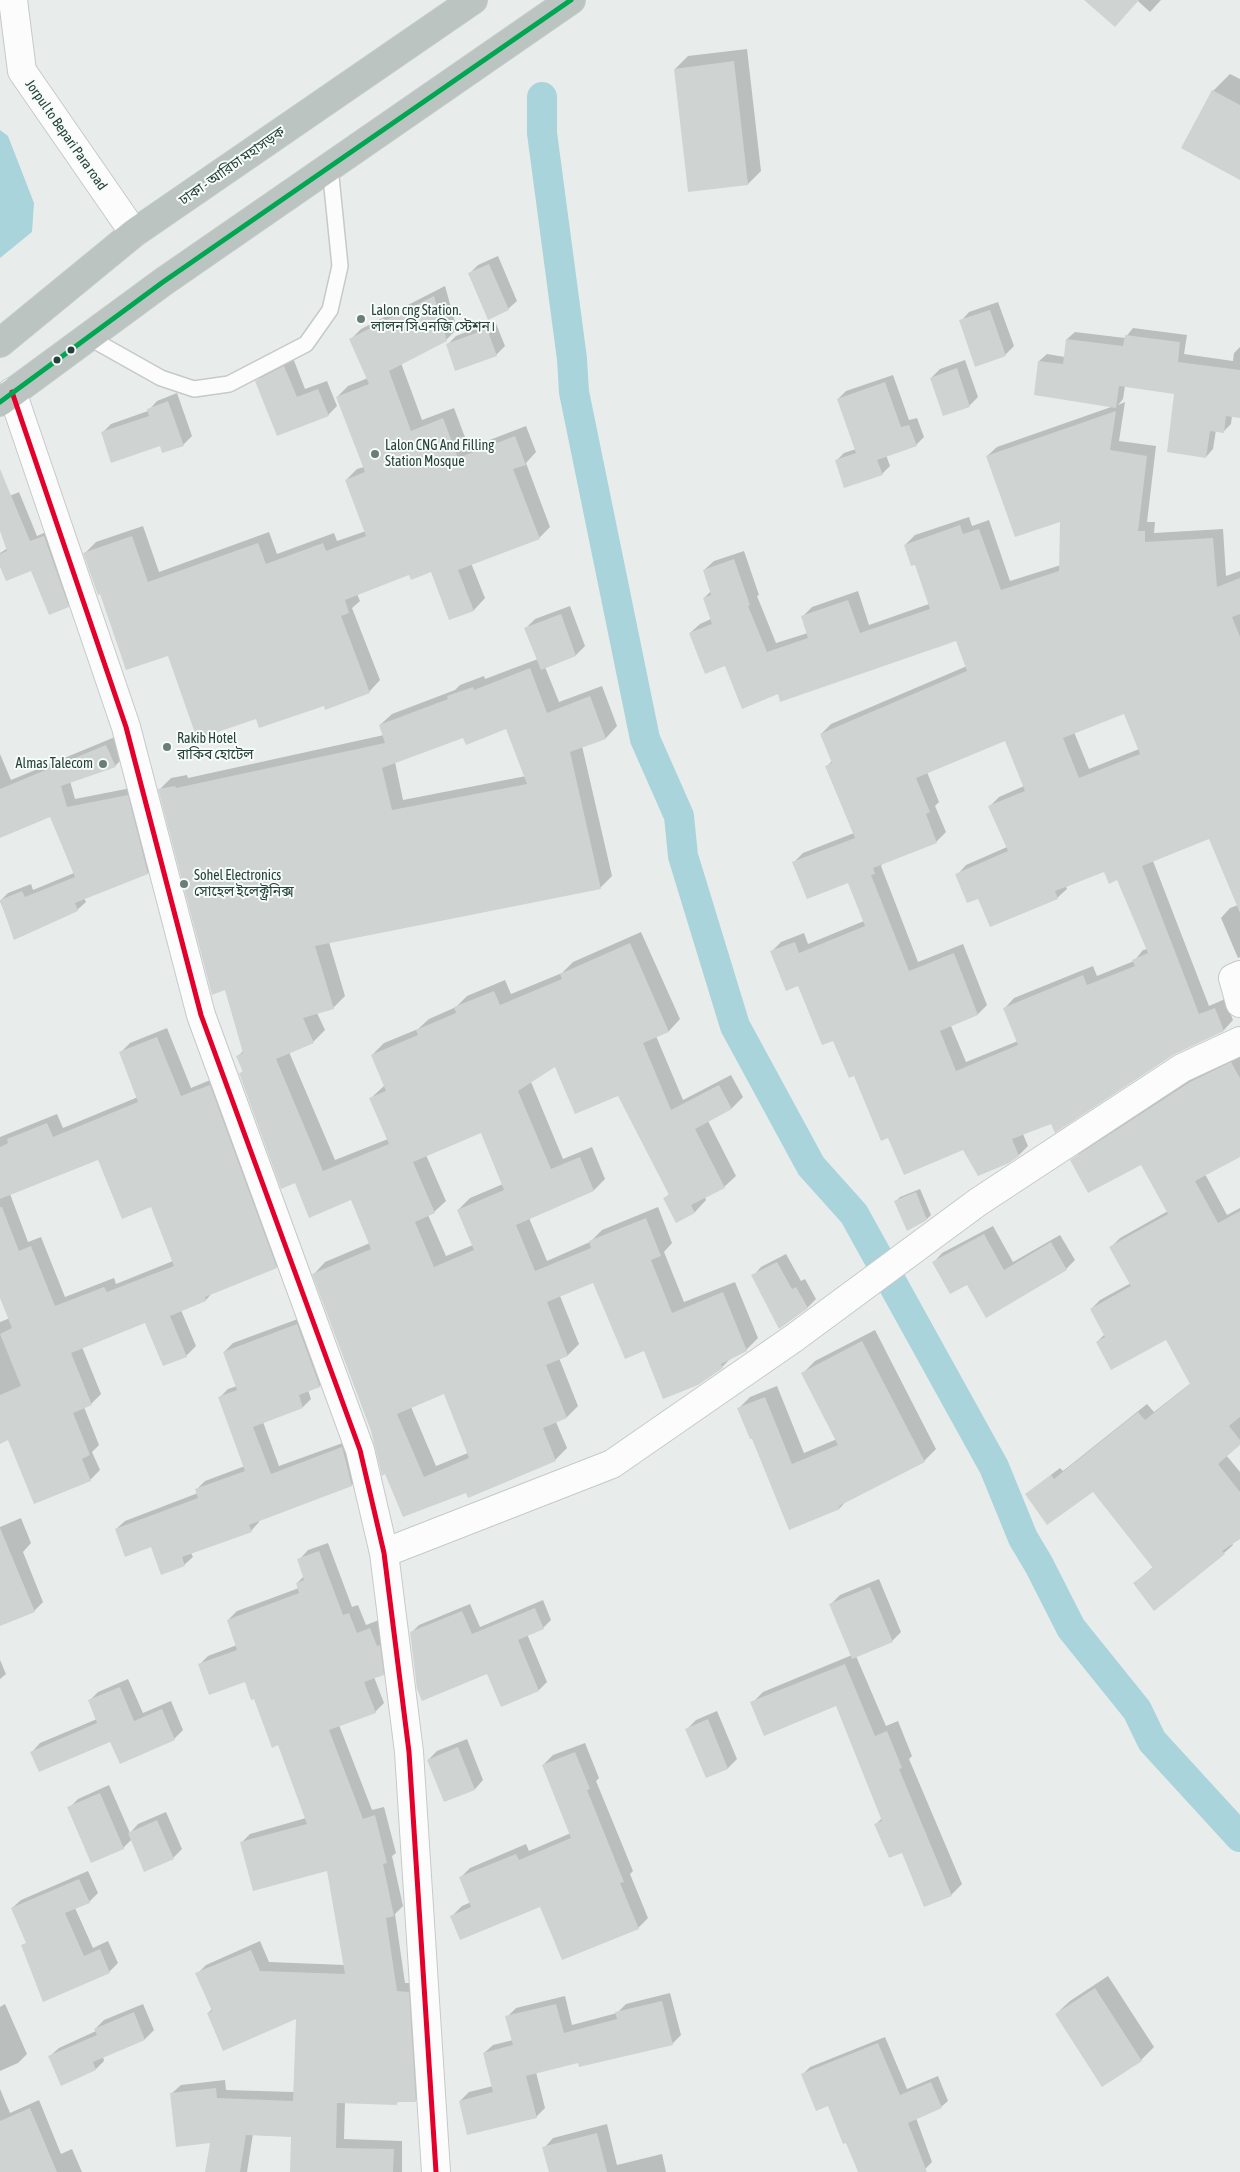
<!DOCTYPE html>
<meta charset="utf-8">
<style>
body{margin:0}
canvas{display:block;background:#e8edeb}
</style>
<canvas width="1240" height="2172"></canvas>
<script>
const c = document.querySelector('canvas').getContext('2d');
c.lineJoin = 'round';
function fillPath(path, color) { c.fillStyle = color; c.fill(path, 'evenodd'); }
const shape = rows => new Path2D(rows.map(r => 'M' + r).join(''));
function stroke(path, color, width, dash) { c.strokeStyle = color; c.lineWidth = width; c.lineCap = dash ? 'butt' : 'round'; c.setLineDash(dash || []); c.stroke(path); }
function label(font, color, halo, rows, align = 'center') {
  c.font = font + ' "Asap Condensed","Noto Sans Bengali",sans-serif'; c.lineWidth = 4; c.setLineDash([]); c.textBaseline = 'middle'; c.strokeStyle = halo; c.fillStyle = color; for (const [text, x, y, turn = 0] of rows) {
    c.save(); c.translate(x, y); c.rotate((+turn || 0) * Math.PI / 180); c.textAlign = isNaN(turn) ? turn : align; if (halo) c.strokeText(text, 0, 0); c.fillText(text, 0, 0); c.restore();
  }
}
const water = shape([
 [0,130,8,136,34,203,32,232,0,258]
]);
const shadow = shape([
 [1086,0,1161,0,1150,12,1138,1],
 [747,49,761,171,748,184,675,69,688,56],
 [1230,74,1240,79,1240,179,1213,91],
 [498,256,517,301,508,309,469,274,478,265],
 [445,286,457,329,446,340,401,363,422,420,454,408,469,448,526,426,536,452,526,463,550,527,539,538,471,563,485,598,474,610,449,618,432,571,410,573,357,594,360,601,352,608,380,680,369,692,325,704,256,717,169,655,101,592,85,553,96,542,143,526,159,572,269,532,277,554,334,533,337,541,366,531,346,480,357,469,364,467,337,397,348,386,368,378,350,340,361,329],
 [998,302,1014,346,1005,355,961,321,969,312],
 [495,321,505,346,496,355,447,345,456,336],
 [1133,328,1187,335,1184,354,1233,361,1234,353,1240,347,1240,416,1232,415,1231,424,1224,431,1216,430,1213,449,1206,457,1175,393,1125,386,1123,399,1118,405,1125,402,1119,441,1156,446,1147,522,1155,522,1154,533,1223,529,1226,576,1240,571,1240,957,1238,958,1221,918,1230,908,1238,905,1209,838,1153,861,1209,1006,1225,999,1233,1020,1224,1030,1173,1054,1051,1122,1023,1134,1028,1146,1019,1155,963,1149,889,1136,834,1039,799,985,772,951,781,942,804,933,808,944,864,921,848,882,794,862,803,853,854,833,826,767,833,760,821,734,831,724,967,666,956,639,779,692,726,665,690,633,700,624,711,619,704,598,711,591,704,570,714,561,744,551,759,595,757,596,776,643,808,633,802,617,812,607,858,591,869,625,929,604,916,563,905,545,915,535,969,517,972,526,989,520,1010,581,1061,565,1062,520,987,456,997,447,1114,406,1039,361,1047,354,1065,357,1067,339,1075,332,1125,338],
 [1124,712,1139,749,1089,769,1074,732],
 [1005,739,1024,786,999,797,990,806,1007,847,966,865,957,875,979,897,1057,898,1067,889,1066,887,1104,870,1118,879,1147,949,1143,950,1134,961,1097,976,1093,966,1014,998,1005,1008,1018,1041,966,1062,951,1026,978,1014,987,1005,963,944,918,962,881,866,884,862,936,842,946,832,935,806,939,802,927,772],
 [293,358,305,389,327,381,337,406,328,415,256,382,265,373],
 [965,360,978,397,969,406,931,378,940,369],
 [893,375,909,420,917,418,924,437,916,445,886,455,890,466,882,474,836,461,844,453,856,449,838,399,846,391],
 [177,393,192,436,183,445,160,445,102,433,111,424,148,411,157,401],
 [19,492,37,536,51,530,74,599,68,606,32,569,0,564,0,553,8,548,0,528,0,500],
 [570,606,585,646,576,655,545,667,559,702,602,686,617,726,606,738,582,746,612,876,600,888,329,942,345,996,333,1008,317,1013,325,1030,313,1042,289,1052,335,1160,388,1139,371,1098,385,1085,372,1055,384,1043,418,1029,429,1019,456,1007,467,996,505,980,511,994,562,973,573,962,641,932,680,1019,669,1031,656,1036,683,1100,731,1075,743,1097,732,1108,708,1121,736,1176,724,1187,705,1197,706,1200,695,1212,677,1221,665,1198,670,1193,619,1095,556,1065,531,1082,563,1159,592,1147,605,1179,594,1190,529,1218,547,1261,590,1242,602,1230,658,1207,672,1243,664,1252,684,1302,735,1282,758,1338,746,1350,732,1357,722,1367,645,1349,594,1281,560,1296,579,1344,568,1355,559,1358,578,1406,567,1417,556,1422,567,1448,555,1460,403,1515,314,1274,325,1262,370,1243,352,1198,295,1181,240,1074,244,1070,238,1056,244,1050,226,988,160,789,171,778,187,775,188,778,384,735,380,725,392,714,455,690,460,685,484,676,485,679,538,659,526,628,535,619],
 [507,727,526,776,403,800,395,762,464,736],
 [481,1132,503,1184,470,1198,458,1210,473,1245,446,1256,428,1215,434,1212,446,1201,426,1155],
 [444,1393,468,1453,436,1466,411,1407],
 [115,737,123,758,115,766,70,781,75,799,136,787,156,865,148,873,84,898,86,902,77,910,15,938,0,901,8,893,31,884,33,890,74,873,51,816,0,836,0,754,11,780],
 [167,1028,191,1088,220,1076,286,1257,276,1267,213,1292,206,1300,181,1310,196,1346,186,1356,146,1322,82,1347,101,1394,91,1404,84,1407,99,1445,92,1452,100,1470,90,1480,0,1436,0,1322,10,1318,0,1294,0,1137,57,1114,63,1128,138,1097,120,1053,130,1043],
 [99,1159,152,1205,173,1261,116,1284,114,1278,65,1297,41,1237,28,1242,10,1194],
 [1240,1055,1240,1155,1205,1174,1227,1215,1240,1208,1240,1444,1226,1455,1240,1472,1240,1538,1232,1543,1233,1545,1224,1553,1134,1584,1153,1567,1094,1490,1026,1494,1060,1468,1063,1471,1147,1404,1154,1412,1191,1383,1166,1338,1097,1342,1105,1334,1091,1309,1100,1300,1131,1283,1111,1247,1120,1238,1168,1211,1142,1163,1072,1160,1081,1152,1200,1073],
 [920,1189,931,1215,927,1219,896,1201,900,1197],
 [993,1226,1013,1262,1060,1235,1075,1260,1066,1269,967,1284,934,1262,942,1253],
 [786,1254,801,1281,805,1279,816,1299,807,1308,753,1276,761,1267],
 [306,1316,328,1377,320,1386,308,1390,311,1399,303,1407,263,1422,279,1466,351,1440,360,1477,352,1485,259,1520,259,1522,251,1531,191,1553,193,1557,184,1565,152,1546,116,1529,125,1521,198,1493,197,1489,205,1481,245,1466,219,1398,228,1389,237,1386,224,1352,233,1343],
 [875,1330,936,1449,924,1461,847,1500,840,1508,790,1528,752,1437,738,1409,750,1397,777,1386,804,1453,837,1439,803,1373,815,1361],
 [21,1518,31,1543,23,1552,43,1602,34,1611,0,1624,0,1527],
 [328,1543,352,1607,358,1605,366,1625,379,1620,392,1665,383,1674,374,1677,384,1703,375,1712,339,1725,372,1810,384,1807,396,1853,392,1856,403,1906,395,1914,405,1983,417,1983,424,2092,415,2101,400,2100,396,2104,345,2102,344,2139,402,2141,402,2172,341,2172,293,2136,253,2134,247,2172,206,2172,211,2142,171,2094,181,2085,225,2080,226,2090,294,2092,297,2017,208,2013,212,2009,197,1974,206,1965,260,1941,269,1962,345,1965,328,1869,241,1843,250,1834,306,1818,279,1744,245,1681,199,1665,208,1656,237,1645,228,1620,237,1611,299,1588,297,1583,304,1576,299,1560,308,1550],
 [879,1579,901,1632,892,1641,856,1656,886,1726,898,1721,912,1756,909,1759,962,1884,951,1895,876,1824,883,1817,837,1705,752,1703,763,1692,852,1655,831,1604,840,1595],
 [543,1600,551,1620,543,1628,527,1634,547,1682,539,1690,501,1705,488,1672,411,1633,419,1625,470,1604,480,1627],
 [0,1660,6,1674,0,1679],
 [128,1679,143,1713,171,1701,183,1730,174,1739,111,1740,32,1752,40,1743,97,1719,89,1701,98,1692],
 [717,1711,737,1759,728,1768,706,1776,687,1729,696,1720],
 [467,1739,483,1780,475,1789,444,1801,428,1760,437,1751],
 [585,1743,599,1778,596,1781,633,1871,630,1874,648,1918,638,1928,541,1906,452,1916,462,1906,471,1902,460,1878,470,1868,526,1844,529,1851,571,1833,543,1765,553,1755],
 [109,1785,130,1833,138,1824,166,1812,182,1849,173,1858,132,1839,123,1848,69,1808,78,1799],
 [88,1871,98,1893,89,1902,75,1908,93,1948,108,1941,118,1963,109,1972,31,1950,12,1908,21,1900],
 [1108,1976,1154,2047,1141,2060,1056,2014,1070,2001],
 [670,1993,681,2035,672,2044,579,2062,536,2072,545,2108,536,2117,460,2101,469,2092,493,2086,484,2053,493,2045,513,2040,507,2017,516,2008,565,1996,572,2025,617,2013,626,2004],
 [5,2004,27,2054,18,2063,0,2071,0,2007],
 [143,2004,154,2030,145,2039,103,2057,104,2061,96,2069,50,2056,59,2048,96,2031,95,2029,104,2020],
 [885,2037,907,2089,938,2076,948,2101,941,2107,916,2118,932,2162,925,2169,918,2172,860,2172,828,2104,803,2074,810,2067],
 [0,2089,10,2113,39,2100,61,2154,72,2149,82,2172,0,2172],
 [607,2124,617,2165,662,2154,666,2172,550,2172,544,2148,553,2138]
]);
const canal = shape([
 [542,97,542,133,572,359,574,392,627,651,645,739,679,816,683,856,735,1026,811,1166,854,1214,994,1467,1023,1538,1039,1565,1071,1628,1137,1710,1152,1741,1240,1837]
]);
const building = shape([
 [1084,0,1139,0,1115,27],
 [734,61,748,185,688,192,674,69],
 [1212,90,1240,105,1240,180,1181,148],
 [489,264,509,310,488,320,468,273],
 [434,296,447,341,389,371,411,431,443,418,458,458,515,436,526,465,513,469,540,539,458,570,474,611,449,620,431,572,411,580,409,575,345,600,349,613,341,616,370,693,325,710,324,706,259,728,256,719,197,739,168,656,126,670,100,594,98,595,83,553,132,536,148,582,258,543,266,564,323,543,326,551,366,536,345,480,365,472,336,397,369,384,349,339],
 [990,310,1006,356,975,367,959,320],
 [487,329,497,356,455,371,446,344],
 [1125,335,1180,342,1178,362,1240,370,1240,418,1226,416,1224,433,1210,431,1206,458,1167,452,1174,394,1119,386,1116,408,1034,395,1038,361,1063,364,1066,339,1123,346],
 [284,366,297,397,318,389,329,416,277,436,255,381],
 [957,368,970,407,943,416,930,378],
 [885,382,901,427,909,425,917,446,877,460,883,475,844,488,835,460,856,453,837,399],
 [168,401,184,446,162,453,160,446,111,463,101,432,149,416,147,409],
 [1116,411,1110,450,1147,456,1138,531,1145,531,1145,542,1213,538,1217,587,1240,578,1240,614,1232,617,1240,637,1240,913,1209,839,1142,866,1199,1014,1215,1008,1224,1031,1173,1055,1055,1133,1051,1124,1012,1139,1019,1156,1009,1163,978,1176,963,1150,904,1175,888,1138,881,1141,854,1076,849,1078,833,1041,822,1045,798,986,786,991,770,951,795,942,799,953,865,926,848,883,807,899,792,862,855,838,825,766,832,763,820,734,967,671,956,641,780,702,778,694,742,709,725,666,705,674,689,633,712,624,703,598,711,595,703,570,734,559,750,605,748,606,767,652,808,638,801,616,848,600,860,633,930,609,915,565,911,566,904,545,960,525,963,534,979,529,1001,590,1059,571,1060,522,1015,537,986,456],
 [1124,714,1140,754,1079,778,1063,738],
 [1005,741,1025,791,988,806,1008,851,955,874,967,903,978,899,990,927,1058,899,1055,891,1104,872,1109,884,1117,880,1148,953,1132,960,1135,966,1087,985,1083,975,1003,1008,1018,1045,956,1071,940,1031,978,1015,954,953,909,971,871,875,875,874,873,868,937,843,926,814,930,812,916,778],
 [0,469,30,541,44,536,69,607,49,615,31,571,6,581,0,567,0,554,7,551,0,531],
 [561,614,576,656,541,670,524,628],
 [530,668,547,713,590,696,606,739,570,752,601,889,315,946,334,1009,303,1018,314,1043,276,1059,323,1171,389,1144,369,1098,386,1091,371,1055,418,1035,416,1030,456,1013,454,1007,494,991,500,1005,562,979,560,974,630,943,669,1032,643,1043,671,1110,719,1085,732,1109,695,1129,725,1188,691,1205,695,1213,676,1223,663,1198,669,1195,618,1096,575,1114,555,1067,518,1091,551,1169,580,1157,594,1191,516,1225,535,1271,591,1248,589,1241,646,1218,661,1256,651,1260,672,1313,723,1292,747,1351,721,1364,723,1368,698,1385,663,1399,644,1351,625,1359,593,1283,547,1302,568,1356,546,1365,567,1418,543,1428,556,1461,468,1498,466,1493,403,1517,385,1474,382,1476,371,1431,312,1274,371,1249,351,1200,309,1218,295,1183,281,1189,239,1073,243,1072,236,1056,243,1053,225,990,212,995,158,789,175,786,176,788,385,743,379,725,448,699,447,696,473,687,474,690],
 [506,729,527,784,392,810,382,768,463,738,466,745],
 [481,1133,504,1190,457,1210,474,1250,434,1267,415,1222,435,1213,413,1162],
 [444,1394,469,1458,424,1477,397,1414],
 [106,745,116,767,61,786,67,807,128,795,148,874,75,903,78,911,14,940,0,900,22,891,25,897,75,877,50,817,0,838,0,789],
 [157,1037,181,1096,210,1085,277,1268,205,1297,206,1301,170,1316,187,1357,163,1366,145,1323,71,1353,92,1405,73,1413,90,1455,82,1459,91,1481,34,1504,8,1440,0,1444,0,1395,21,1386,0,1334,12,1328,0,1298,0,1207,2,1207,19,1251,31,1246,55,1306,104,1287,107,1292,174,1266,151,1207,122,1219,98,1160,0,1199,0,1147,8,1143,7,1139,47,1123,53,1137,138,1102,119,1052],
 [1231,1062,1240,1078,1240,1157,1195,1181,1218,1223,1240,1211,1240,1417,1229,1426,1240,1440,1240,1445,1218,1464,1240,1492,1240,1539,1222,1551,1225,1554,1154,1611,1133,1583,1153,1568,1093,1492,1047,1525,1025,1494,1051,1475,1054,1479,1138,1412,1145,1420,1190,1384,1166,1340,1111,1370,1096,1342,1105,1337,1090,1309,1131,1286,1109,1247,1168,1214,1141,1165,1088,1193,1070,1160,1190,1082],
 [916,1192,927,1220,907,1231,894,1201],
 [984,1234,1004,1270,1051,1242,1067,1270,986,1318,967,1285,950,1294,932,1262],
 [777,1262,792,1289,796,1287,808,1308,779,1329,751,1275],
 [297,1324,320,1387,299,1395,303,1408,253,1427,271,1474,342,1447,352,1486,249,1525,252,1532,182,1557,185,1566,161,1575,151,1547,125,1557,115,1529,198,1498,195,1489,245,1471,218,1397,237,1390,223,1352],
 [862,1341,925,1462,839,1506,840,1509,789,1530,752,1439,750,1439,737,1408,765,1397,792,1464,838,1445,801,1373],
 [0,1528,35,1612,0,1626],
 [319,1551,343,1615,349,1613,357,1633,370,1628,377,1646,380,1645,384,1675,364,1682,376,1713,329,1730,363,1819,375,1815,387,1863,383,1864,394,1916,386,1918,397,1991,409,1992,416,2102,397,2102,397,2105,337,2103,336,2148,394,2149,393,2172,290,2172,291,2137,246,2135,240,2172,205,2172,210,2143,176,2147,170,2093,216,2088,217,2098,293,2101,296,2019,223,2051,207,2013,212,2011,195,1973,251,1950,260,1971,345,1974,327,1871,253,1891,240,1842,307,1824,278,1745,272,1748,254,1699,251,1700,245,1682,209,1695,198,1664,237,1650,227,1620,299,1593,296,1583,304,1580,297,1559],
 [870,1587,893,1642,852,1659,829,1604],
 [535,1608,544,1629,518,1640,539,1691,501,1707,487,1674,422,1701,417,1689,410,1632,462,1611,472,1634],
 [845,1664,875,1736,887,1731,902,1768,899,1769,952,1896,924,1907,902,1853,889,1858,874,1824,882,1821,836,1706,764,1736,750,1702],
 [120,1687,134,1721,162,1709,175,1740,120,1764,110,1742,39,1772,30,1752,97,1723,88,1700],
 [708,1719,728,1769,706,1778,685,1729],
 [458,1747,475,1790,444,1802,427,1760],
 [575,1752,590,1789,587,1790,624,1882,620,1883,639,1929,562,1960,540,1907,460,1940,450,1916,471,1907,459,1877,516,1854,519,1860,571,1838,542,1765],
 [100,1793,124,1849,91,1863,67,1807],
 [157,1820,174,1859,144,1872,128,1833],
 [79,1879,90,1903,65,1913,84,1956,100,1949,110,1973,43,2002,21,1945,26,1943,11,1908],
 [1095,1988,1142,2061,1102,2087,1055,2014],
 [662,2001,673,2045,579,2067,578,2063,526,2076,537,2118,467,2135,459,2101,493,2092,483,2053,513,2045,505,2016,556,2004,564,2033,617,2019,615,2012],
 [134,2012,145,2040,93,2062,96,2070,61,2086,48,2056,97,2035,94,2029],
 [878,2043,900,2095,931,2082,942,2108,908,2123,927,2172,858,2172,846,2143,843,2144,828,2106,816,2111,801,2074],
 [30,2108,57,2172,0,2172,0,2121],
 [597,2133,607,2172,549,2172,542,2147]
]);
const lane = shape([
 [88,337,161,378,194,389,229,384,306,344,330,310,340,266,330,167]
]);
const street = shape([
 [13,0,22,71,134,233],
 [12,392,126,727,201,1015,360,1450,384,1553,409,1752,436,2172],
 [1240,975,1233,978,1240,1003],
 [384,1553,612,1464,794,1338,978,1202,1182,1068,1240,1041]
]);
const highway = shape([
 [0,343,134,233,473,0],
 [0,402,163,282,571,0]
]);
const bus1 = shape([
 [12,392,126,727,201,1015,360,1450,384,1553,409,1752,436,2172]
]);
const bus2 = shape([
 [0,402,163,282,571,0]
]);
const markers = [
 [361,319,5,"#697e78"],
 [71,350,4.5,"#24423a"],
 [57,360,4.5,"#24423a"],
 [375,454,5,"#697e78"],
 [167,747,5,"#697e78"],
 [103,764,5,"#697e78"],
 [184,884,5,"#697e78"]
];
const streetNames = [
 ["Jorpul to Bepari Para road",66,135,55],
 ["ঢাকা - আরিচা মহাসড়ক",232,166,-35]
];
const poiNames = [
 ["Lalon cng Station.",371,311],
 ["লালন সিএনজি স্টেশন।",371,327],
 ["Lalon CNG And Filling",385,446],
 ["Station Mosque",385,462],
 ["Rakib Hotel",177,739],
 ["রাকিব হোটেল",177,755],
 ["Almas Talecom",93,764,"right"],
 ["Sohel Electronics",194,876],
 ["সোহেল ইলেক্ট্রনিক্স",194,892]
];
fillPath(water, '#a9d4db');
fillPath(shadow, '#0003');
stroke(canal, '#a9d4db', 30);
fillPath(building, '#cfd4d2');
stroke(lane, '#c5cac8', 18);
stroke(street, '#c5cac8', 30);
stroke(highway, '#c3ccc9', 30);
stroke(lane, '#fcfcfc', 15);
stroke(street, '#fcfcfc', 28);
stroke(highway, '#bcc4c2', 28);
stroke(bus1, '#e4002b', 5);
stroke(bus2, '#00a651', 5);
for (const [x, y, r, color] of markers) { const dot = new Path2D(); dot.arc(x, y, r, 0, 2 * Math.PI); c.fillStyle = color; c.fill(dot); stroke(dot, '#f7fbf9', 2); }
label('14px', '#24423a', '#f7fbf9', streetNames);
label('14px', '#24423a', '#f7fbf9', poiNames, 'left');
</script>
